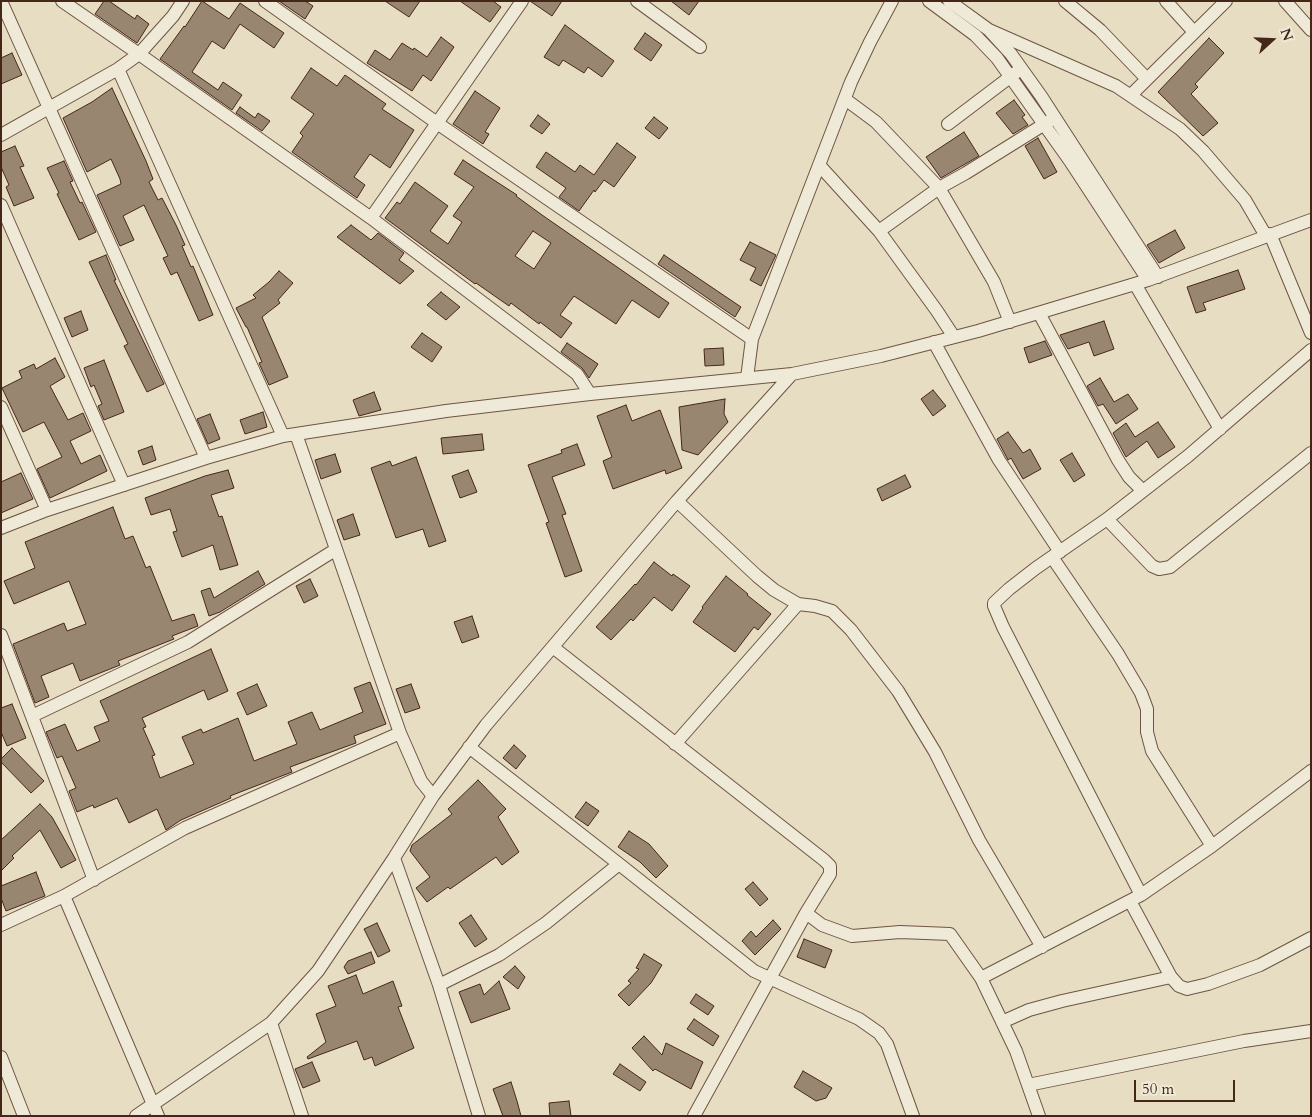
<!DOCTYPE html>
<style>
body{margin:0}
#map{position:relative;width:1312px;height:1117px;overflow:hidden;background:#e7ddc2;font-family:Cardo,serif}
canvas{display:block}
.frame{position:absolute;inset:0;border:2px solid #45271a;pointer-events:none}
.north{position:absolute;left:1247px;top:15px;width:50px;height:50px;-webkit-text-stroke:4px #efe9d7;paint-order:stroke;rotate:70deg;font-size:14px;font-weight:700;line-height:20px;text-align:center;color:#45271a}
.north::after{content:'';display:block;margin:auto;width:18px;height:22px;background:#45271a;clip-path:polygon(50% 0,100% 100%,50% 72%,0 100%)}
.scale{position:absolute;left:1134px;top:1080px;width:101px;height:22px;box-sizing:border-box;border:2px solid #45271a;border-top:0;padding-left:6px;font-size:15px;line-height:18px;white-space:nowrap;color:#45271a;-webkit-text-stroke:4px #efe9d7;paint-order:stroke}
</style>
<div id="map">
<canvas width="1312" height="1117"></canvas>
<div class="frame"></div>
<div class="north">N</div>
<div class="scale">50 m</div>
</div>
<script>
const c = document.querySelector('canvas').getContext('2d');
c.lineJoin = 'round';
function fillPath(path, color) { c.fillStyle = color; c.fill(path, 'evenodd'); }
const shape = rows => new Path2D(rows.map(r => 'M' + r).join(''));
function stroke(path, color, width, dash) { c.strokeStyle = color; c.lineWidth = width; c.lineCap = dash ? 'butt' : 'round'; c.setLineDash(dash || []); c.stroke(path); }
const building = shape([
 [104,1,109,1,135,19,137,15,149,24,137,43,95,14,104,1],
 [202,1,229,19,240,3,284,33,274,48,240,24,224,49,212,41,192,72,218,90,223,82,242,95,232,110,160,59,184,26,185,27,202,1],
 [279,1,305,1,313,6,305,19,279,1],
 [385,1,420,1,409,17,385,1],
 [460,1,493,1,501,7,490,22,460,1],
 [530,1,562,1,552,16,530,1],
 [671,1,699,1,689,15,671,1],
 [565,25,614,61,602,77,588,67,584,73,563,60,559,66,544,57,565,25],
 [645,33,662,45,651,61,634,49,645,33],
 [441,37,454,47,431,81,423,75,412,91,367,63,375,50,390,60,402,43,413,50,414,48,427,57,441,37],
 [1209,38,1224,53,1195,84,1198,87,1191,94,1218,123,1203,136,1158,92,1209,38],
 [12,53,22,75,1,84,1,58,12,53],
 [311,68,337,86,345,75,386,104,382,109,414,130,390,168,370,154,354,177,365,185,357,198,292,152,303,136,300,133,314,114,291,98,311,68],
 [112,88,146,161,153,179,149,182,158,200,162,198,176,225,185,245,182,246,191,267,193,266,213,315,199,321,177,272,171,275,163,258,168,256,144,205,123,216,134,240,120,246,97,195,121,184,120,179,111,159,87,172,63,118,92,102,112,88],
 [475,91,500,108,485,132,489,134,483,144,453,124,475,91],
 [1014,100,1025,115,1022,117,1028,125,1013,134,996,113,1014,100],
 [240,107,255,118,258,113,270,121,262,131,236,113,240,107],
 [538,115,550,124,542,134,530,126,538,115],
 [654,117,668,128,659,139,645,128,654,117],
 [964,132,979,156,941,178,926,157,964,132],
 [1038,138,1057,172,1044,179,1025,146,1038,138],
 [617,143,636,157,614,187,604,180,595,192,594,190,579,211,559,197,566,188,536,167,546,152,575,172,580,165,594,175,617,143],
 [15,146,24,166,20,167,34,198,14,206,6,187,9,185,1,167,1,152,15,146],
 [463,160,517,195,516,196,542,215,669,303,659,318,632,300,616,324,574,296,560,315,572,323,561,338,540,322,539,324,511,303,509,306,476,283,475,284,385,218,397,202,400,204,415,182,448,206,430,231,448,244,462,222,453,216,474,187,454,174,463,160],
 [533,231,551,243,534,269,515,256,533,231],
 [64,161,73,181,70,182,80,203,82,202,96,232,79,240,57,194,59,193,47,168,64,161],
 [351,225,371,240,378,233,404,253,399,260,414,271,400,284,337,237,351,225],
 [1175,230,1185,248,1159,263,1147,245,1175,230],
 [750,242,776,255,761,286,750,280,756,268,740,260,750,242],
 [106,255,116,280,114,280,164,384,147,392,124,346,128,344,89,262,106,255],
 [664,255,741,307,735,317,658,264,664,255],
 [1238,270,1245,289,1203,303,1206,310,1196,313,1187,287,1238,270],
 [279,271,293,283,278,300,280,303,262,317,288,377,269,385,259,363,262,362,247,327,246,327,236,308,256,298,253,295,269,282,279,271],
 [441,292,460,307,446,320,427,305,441,292],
 [81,311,88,330,72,337,64,318,81,311],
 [1104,321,1114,349,1094,356,1089,342,1068,349,1060,335,1104,321],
 [422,333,442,347,432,362,411,347,422,333],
 [1045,341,1052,355,1029,363,1024,348,1045,341],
 [567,343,598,364,589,378,582,368,561,352,567,343],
 [723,348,724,365,705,366,704,349,723,348],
 [55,358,65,377,50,386,68,420,83,413,91,431,70,441,81,464,100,455,107,471,50,498,37,469,62,457,44,422,23,432,2,388,22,378,19,371,34,364,36,369,55,358],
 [104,360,124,412,104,420,98,406,102,404,94,385,91,387,84,368,104,360],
 [1100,378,1114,402,1128,394,1138,409,1116,424,1103,404,1098,406,1087,386,1100,378],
 [933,390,946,406,933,416,921,399,933,390],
 [374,392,381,410,359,416,353,400,374,392],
 [725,399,724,414,728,422,698,455,682,450,679,407,725,399],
 [626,405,632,421,660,410,682,468,666,474,665,470,613,489,603,461,612,457,597,416,626,405],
 [263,412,267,427,245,434,240,420,263,412],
 [210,414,220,439,208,444,197,419,210,414],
 [1158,422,1175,447,1158,458,1147,441,1126,457,1113,433,1126,423,1135,437,1158,422],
 [1008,432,1023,453,1030,449,1041,469,1023,479,1011,458,1008,460,1006,456,997,439,1008,432],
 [482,434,484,450,443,454,441,438,482,434],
 [577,444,585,465,552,477,566,514,562,515,582,571,565,577,546,523,549,522,528,465,562,453,561,450,577,444],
 [152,446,156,460,143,465,138,451,152,446],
 [1072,453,1085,475,1074,482,1060,460,1072,453],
 [335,454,341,472,321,479,315,460,335,454],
 [416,457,446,541,429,547,423,529,396,538,371,468,390,461,392,466,416,457],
 [228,470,234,488,211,495,219,517,222,516,238,565,220,570,213,545,182,557,173,532,177,531,170,509,151,515,145,498,205,476,228,470],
 [468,470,477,492,460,498,452,476,468,470],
 [21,473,33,499,1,513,1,482,21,473],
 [905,475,911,487,882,501,877,489,905,475],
 [113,507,125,539,133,536,146,568,150,566,172,621,194,614,198,626,172,636,174,639,118,661,120,665,80,681,73,663,41,676,49,697,35,703,13,644,64,623,67,631,86,624,69,581,14,604,4,581,35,568,25,542,113,507],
 [353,514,360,535,344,540,337,520,353,514],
 [654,562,672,576,673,574,690,586,672,611,654,597,633,621,631,619,611,640,596,627,635,584,636,585,654,562],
 [258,571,265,584,220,612,209,616,201,591,210,588,214,598,258,571],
 [726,576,748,594,747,595,771,614,758,630,754,627,735,652,693,622,703,608,702,607,726,576],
 [310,579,318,596,304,603,296,586,310,579],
 [472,616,479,637,462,643,454,622,472,616],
 [211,649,228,691,208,700,204,690,142,718,146,727,143,728,155,755,152,756,160,778,194,764,182,737,201,729,203,733,238,718,254,761,297,744,288,722,312,712,320,730,363,712,354,688,370,682,386,724,354,736,356,743,290,767,292,772,230,796,231,798,181,820,166,830,157,809,129,823,117,798,94,808,93,805,77,812,69,791,76,788,62,756,57,758,46,732,65,724,77,751,100,741,94,727,109,721,100,701,211,649],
 [257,684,267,706,247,715,237,693,257,684],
 [411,684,420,708,405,713,396,689,411,684],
 [12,704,26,738,7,746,1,732,1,708,12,704],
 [514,745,526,756,516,769,503,758,514,745],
 [12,748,44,781,31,793,1,762,1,759,12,748],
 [478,780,506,809,498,817,519,852,502,865,496,857,450,889,448,887,427,902,416,888,430,877,410,851,412,845,452,814,448,809,478,780],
 [586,802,599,811,588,826,575,817,586,802],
 [40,804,52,817,76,860,61,868,40,830,12,856,14,858,1,871,1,840,40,804],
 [629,831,649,844,668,866,656,878,640,862,618,847,629,831],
 [36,872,45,896,6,911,1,898,1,886,36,872],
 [753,882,768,899,760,906,745,889,753,882],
 [471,915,487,939,475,947,459,923,471,915],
 [773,920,781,929,755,955,742,941,751,931,756,937,773,920],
 [377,923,390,951,378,957,364,929,377,923],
 [804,939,832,950,825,968,797,957,804,939],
 [371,952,375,963,348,974,344,967,348,961,371,952],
 [644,954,662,965,651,983,629,1006,618,995,631,983,628,981,639,969,636,968,644,954],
 [515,966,525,977,518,989,503,977,515,966],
 [356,975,363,994,393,981,402,1006,398,1007,414,1048,375,1066,372,1057,364,1060,357,1041,308,1059,307,1057,326,1042,316,1014,336,1006,328,986,356,975],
 [499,981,510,1009,471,1023,459,992,480,984,484,995,499,981],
 [696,994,714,1006,708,1015,690,1003,696,994],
 [694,1019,719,1036,713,1046,687,1029,694,1019],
 [644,1036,662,1055,666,1043,703,1062,691,1089,655,1069,653,1071,632,1048,644,1036],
 [312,1062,320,1081,303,1088,295,1069,312,1062],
 [620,1064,646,1082,640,1091,613,1074,620,1064],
 [803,1071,832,1088,826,1098,816,1101,794,1087,803,1071],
 [511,1082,517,1101,521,1116,503,1116,493,1089,511,1082],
 [569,1101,571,1116,550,1116,549,1103,569,1101]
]);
const minor = shape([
 [1,1,206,458],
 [62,1,139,54,371,218,577,374,590,394],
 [265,1,437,123,752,339],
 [637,1,700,47],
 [929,1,975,35,997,58,1070,161,1148,280],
 [949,1,989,30,1011,54,1041,96,1158,277],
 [1065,1,1100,30,1147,79],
 [1166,1,1194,32],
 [1285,1,1311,30],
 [989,30,1116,86,1180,129,1203,151,1245,200,1266,236],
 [118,69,283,436],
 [1131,95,1226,1],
 [845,99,876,122,939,188,994,282,1010,322],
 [948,124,1018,71],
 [1,135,118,69,139,54,173,16,183,1],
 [820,166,879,231,939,188,966,173,1051,120],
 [1,205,124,485],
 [371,218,522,1],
 [879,231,937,311,954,337],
 [1270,234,1311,333],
 [1135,284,1220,429],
 [1039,313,1118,460,1129,477,1143,491],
 [934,342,999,460,1060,552],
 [747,378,752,339,851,82,870,42,892,1],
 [1,407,47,510],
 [296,434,400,733,421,781,433,796],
 [677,501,757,576,774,590,798,604,815,606,832,611,851,630,898,691,935,752,979,840,1042,947],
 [1107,519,1152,566,1159,569,1170,567,1311,453],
 [1,528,47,510,206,458,283,436,446,411,590,394,792,374,881,356,978,331,1148,280,1311,220],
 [1052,557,1118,654,1141,693,1147,709,1147,732,1152,751,1212,846],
 [1,635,94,880],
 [554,648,824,860,830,866,830,874,806,913,694,1116],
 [32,716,188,642,335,550],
 [675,744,798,604],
 [469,747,619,864,754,971,859,1019,879,1033,887,1044,913,1116],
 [394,858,439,985,479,1116],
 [1141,895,1003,627,994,606,994,603,1009,589,1036,568,1107,519,1188,456,1311,350],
 [64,896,158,1116],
 [1130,901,1171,977,1179,986,1187,989,1208,984,1260,965,1311,938],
 [806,913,822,925,852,936,900,932,950,934,981,978,1016,1051,1039,1116],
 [1,925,64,896,185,828,400,733],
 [981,978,1141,895,1212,846,1311,771],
 [439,985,499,955,546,923,619,864],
 [1002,1022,1029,1010,1062,1001,1171,977],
 [271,1023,302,1116],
 [1,1057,24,1116],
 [1028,1085,1244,1041,1311,1031],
 [136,1116,271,1023,318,971,394,858,433,796,486,725,677,501,792,374]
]);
fillPath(building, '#998671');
stroke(building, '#45271a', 1);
stroke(minor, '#6e5444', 14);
stroke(minor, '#efe9d7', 12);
</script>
